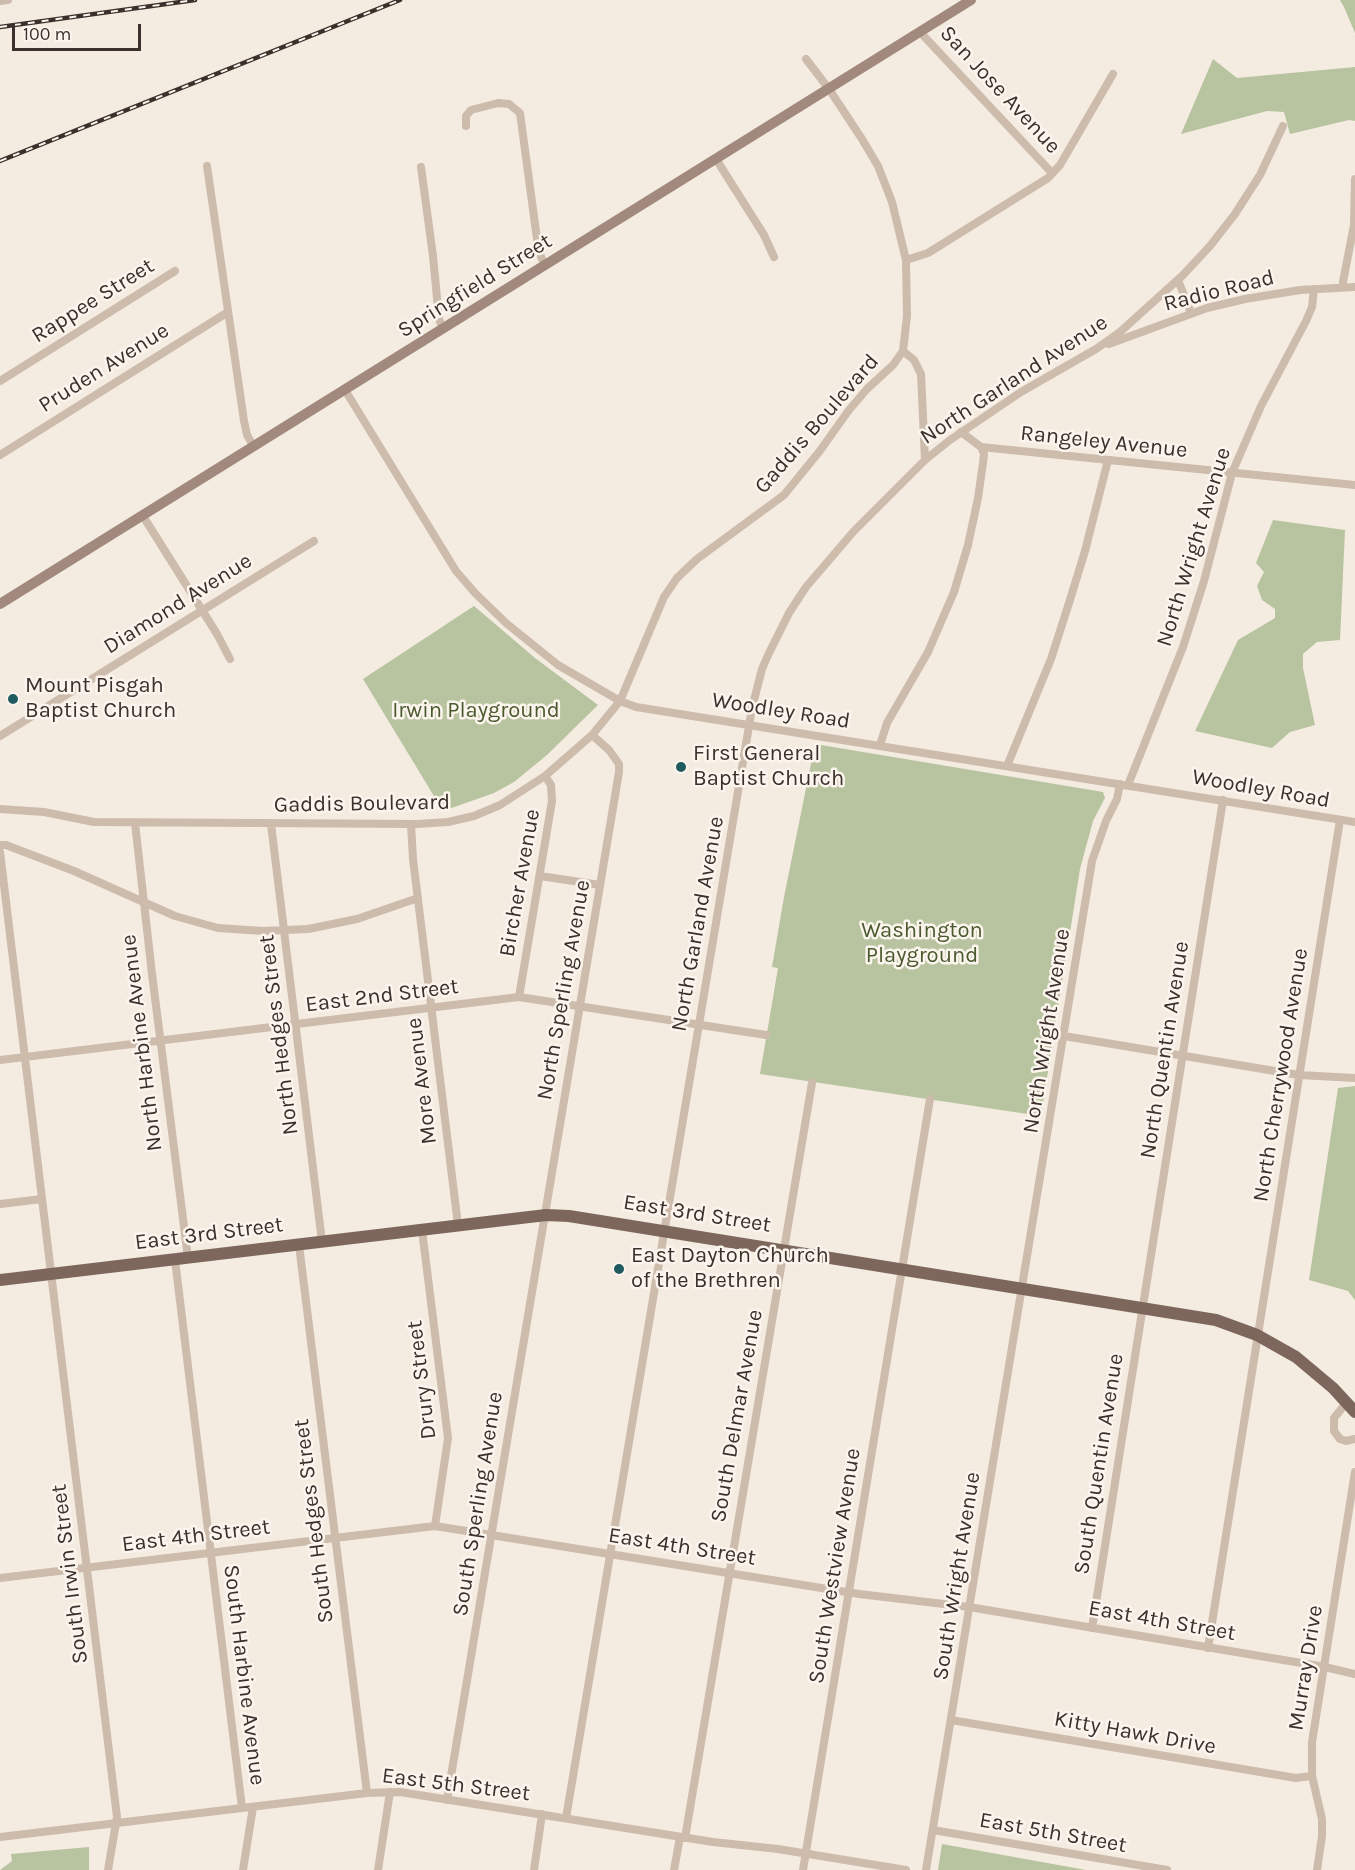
<!DOCTYPE html>
<style>
body{margin:0}
#map{position:relative;width:1355px;height:1870px;overflow:hidden;background:#f4ebe1;font-family:Karla,sans-serif}
canvas{display:block}
.scale{position:absolute;left:12px;top:24px;width:129px;height:27px;box-sizing:border-box;border:3px solid #3b302b;border-top:0;padding-left:8px;font-size:18px;line-height:21px;white-space:nowrap;color:#3b302b;-webkit-text-stroke:4px #fbf5ee;paint-order:stroke}
</style>
<div id="map">
<canvas width="1355" height="1870"></canvas>
<div class="scale">100 m</div>
</div>
<script>
const c = document.querySelector('canvas').getContext('2d');
c.lineJoin = 'round';
function fillPath(path, color) { c.fillStyle = color; c.fill(path, 'evenodd'); }
const shape = rows => new Path2D(rows.map(r => 'M' + r).join(''));
function stroke(path, color, width, dash) { c.strokeStyle = color; c.lineWidth = width; c.lineCap = dash ? 'butt' : 'round'; c.setLineDash(dash || []); c.stroke(path); }
function label(font, color, halo, rows, align = 'center') {
  c.font = font + ' Karla,sans-serif'; c.lineWidth = 5; c.setLineDash([]); c.textBaseline = 'middle'; c.strokeStyle = halo; c.fillStyle = color; for (const [text, x, y, turn = 0] of rows) {
    c.save(); c.translate(x, y); c.rotate((+turn || 0) * Math.PI / 180); c.textAlign = isNaN(turn) ? turn : align; if (halo) c.strokeText(text, 0, 0); c.fillText(text, 0, 0); c.restore();
  }
}
const green = shape([
 [1340,0,1355,0,1355,33,1344,7],
 [1213,59,1237,78,1355,67,1355,121,1349,120,1290,134,1284,112,1267,111,1181,134],
 [1273,520,1345,530,1340,640,1317,642,1303,654,1303,668,1315,725,1290,732,1272,748,1195,731,1238,640,1275,618,1275,609,1262,600,1257,586,1264,572,1256,563],
 [474,606,535,658,598,705,547,755,514,782,494,793,443,811,363,679],
 [815,744,1103,792,1105,798,1093,821,1080,869,1041,1116,760,1074,778,968,772,967,784,897],
 [1355,1086,1355,1300,1348,1291,1309,1280,1338,1088],
 [942,1844,1086,1870,938,1870],
 [89,1847,89,1870,0,1870,12,1861,11,1854]
]);
const minor = shape([
 [0,1,8,0],
 [920,32,1052,173],
 [466,126,466,116,471,110,498,103,509,104,520,113,537,239,541,257,545,265],
 [716,159,764,235,774,257],
 [207,166,244,421,247,435,254,447],
 [421,167,433,256,439,319,443,329],
 [906,260,928,253,1048,178,1060,165,1113,74],
 [1178,280,1191,313],
 [1342,287,1354,225,1355,179],
 [1109,344,1207,308,1245,299,1300,290,1355,287],
 [903,351,914,360,921,374,925,460],
 [0,381,175,271],
 [345,390,456,571,475,593,506,623,558,665,620,701,636,707,1355,822],
 [961,432,981,447,1355,485],
 [0,455,228,312],
 [143,516,217,634,230,659],
 [0,736,314,541],
 [880,745,887,723,928,652,954,592,968,545,978,498,983,463,984,454,981,447],
 [1007,766,1051,659,1069,603,1085,551,1108,460],
 [1128,785,1183,647,1204,581,1232,473,1261,406,1306,321,1312,307,1314,289],
 [0,809,44,812,94,822,417,824,448,822,474,816,500,805,545,776,592,735,620,701,664,597,677,578,697,559,784,495,819,452,849,410,867,389,893,365,903,351,907,316,906,260,892,202,878,166,862,139,829,89,806,59],
 [135,823,152,974,188,1258],
 [271,824,322,1242],
 [411,824,413,859,458,1225],
 [0,845,6,845,74,871,175,916,218,928,263,931,308,929,357,919,418,898],
 [0,852,117,1817,108,1870],
 [540,876,600,885],
 [519,997,552,801,551,785,545,776],
 [1064,1036,1299,1075,1355,1078],
 [0,1060,519,997,766,1035],
 [0,1204,42,1199],
 [422,1230,448,1438,435,1526],
 [299,1245,367,1793],
 [175,1260,242,1808],
 [1347,1402,1334,1418,1334,1431,1340,1439,1346,1441,1355,1439],
 [0,1578,435,1526,859,1594,969,1607,1325,1667,1355,1674],
 [1092,1628,1223,800],
 [1208,1648,1340,820],
 [951,1720,1296,1778,1312,1776],
 [447,1800,619,772,619,764,609,750,592,735],
 [566,1818,752,708,762,669,769,653,789,613,806,587,854,531,925,460,950,440,1021,392,1096,349,1120,332,1183,275,1210,246,1235,214,1260,175,1283,126],
 [933,1830,1167,1870],
 [0,1837,367,1793,400,1792,713,1842,778,1849,906,1870],
 [685,1838,812,1083],
 [243,1870,253,1807],
 [378,1870,390,1792],
 [534,1870,542,1814],
 [674,1870,680,1837],
 [803,1870,930,1099],
 [926,1870,1092,861,1106,821,1117,799,1120,784],
 [1317,1870,1322,1836,1322,1819,1312,1776,1312,1742,1355,1472]
]);
const secondary = shape([
 [0,604,971,0]
]);
const primary = shape([
 [0,1280,546,1215,569,1216,1216,1320,1257,1335,1296,1357,1333,1388,1355,1412]
]);
const rail = shape([
 [0,27,195,0],
 [0,161,400,0]
]);
const markers = [
 [13,699,6,"#1f5a5e"],
 [681,767,6,"#1f5a5e"],
 [619,1269,6,"#1f5a5e"]
];
const streetNames = [
 ["San Jose Avenue",1000,90,47],
 ["Springfield Street",475,286,-32],
 ["Radio Road",1219,291,-14],
 ["Rappee Street",93,301,-32],
 ["Pruden Avenue",104,368,-32],
 ["North Garland Avenue",1014,380,-33],
 ["Gaddis Boulevard",817,424,-49],
 ["Rangeley Avenue",1104,442,6],
 ["North Wright Avenue",1194,547,-73],
 ["Diamond Avenue",178,604,-32],
 ["Woodley Road",781,711,9],
 ["Woodley Road",1261,789,10],
 ["Gaddis Boulevard",362,804,-1],
 ["Bircher Avenue",520,883,-80],
 ["North Garland Avenue",698,924,-80],
 ["North Sperling Avenue",564,990,-80],
 ["East 2nd Street",382,996,-7],
 ["North Wright Avenue",1047,1031,-81],
 ["North Hedges Street",279,1035,-97],
 ["North Harbine Avenue",142,1043,-97],
 ["North Quentin Avenue",1165,1050,-81],
 ["North Cherrywood Avenue",1281,1075,-81],
 ["More Avenue",422,1081,-97],
 ["East 3rd Street",697,1214,9],
 ["East 3rd Street",209,1234,-7],
 ["Drury Street",422,1380,-97],
 ["South Delmar Avenue",737,1416,-80],
 ["South Quentin Avenue",1099,1464,-81],
 ["South Sperling Avenue",478,1504,-81],
 ["South Hedges Street",314,1521,-97],
 ["East 4th Street",196,1536,-7],
 ["East 4th Street",682,1547,9],
 ["South Westview Avenue",835,1566,-81],
 ["South Irwin Street",70,1574,-97],
 ["South Wright Avenue",957,1576,-81],
 ["East 4th Street",1162,1621,10],
 ["Murray Drive",1306,1668,-81],
 ["South Harbine Avenue",244,1675,83],
 ["Kitty Hawk Drive",1135,1733,10],
 ["East 5th Street",456,1785,7],
 ["East 5th Street",1053,1833,10]
];
const poiNames = [
 ["Mount Pisgah",25,686],
 ["Baptist Church",25,711],
 ["First General",693,754],
 ["Baptist Church",693,779],
 ["East Dayton Church",631,1256],
 ["of the Brethren",631,1281]
];
const parkNames = [
 ["Irwin Playground",476,711],
 ["Washington",922,931],
 ["Playground",922,956]
];
fillPath(green, '#b8c4a0');
stroke(minor, '#cdbbac', 8);
stroke(secondary, '#a18a7d', 10);
stroke(primary, '#7d675c', 12);
stroke(rail, '#3b302b', 4.5);
stroke(rail, '#fbf5ee', 2, [7]);
for (const [x, y, r, color] of markers) { const dot = new Path2D(); dot.arc(x, y, r, 0, 2 * Math.PI); c.fillStyle = color; c.fill(dot); stroke(dot, '#fbf5ee', 2); }
label('22px', '#3b302b', '#fbf5ee', streetNames);
label('22px', '#3b302b', '#fbf5ee', poiNames, 'left');
label('22px', '#4a5a2e', '#fbf5ee', parkNames);
</script>
